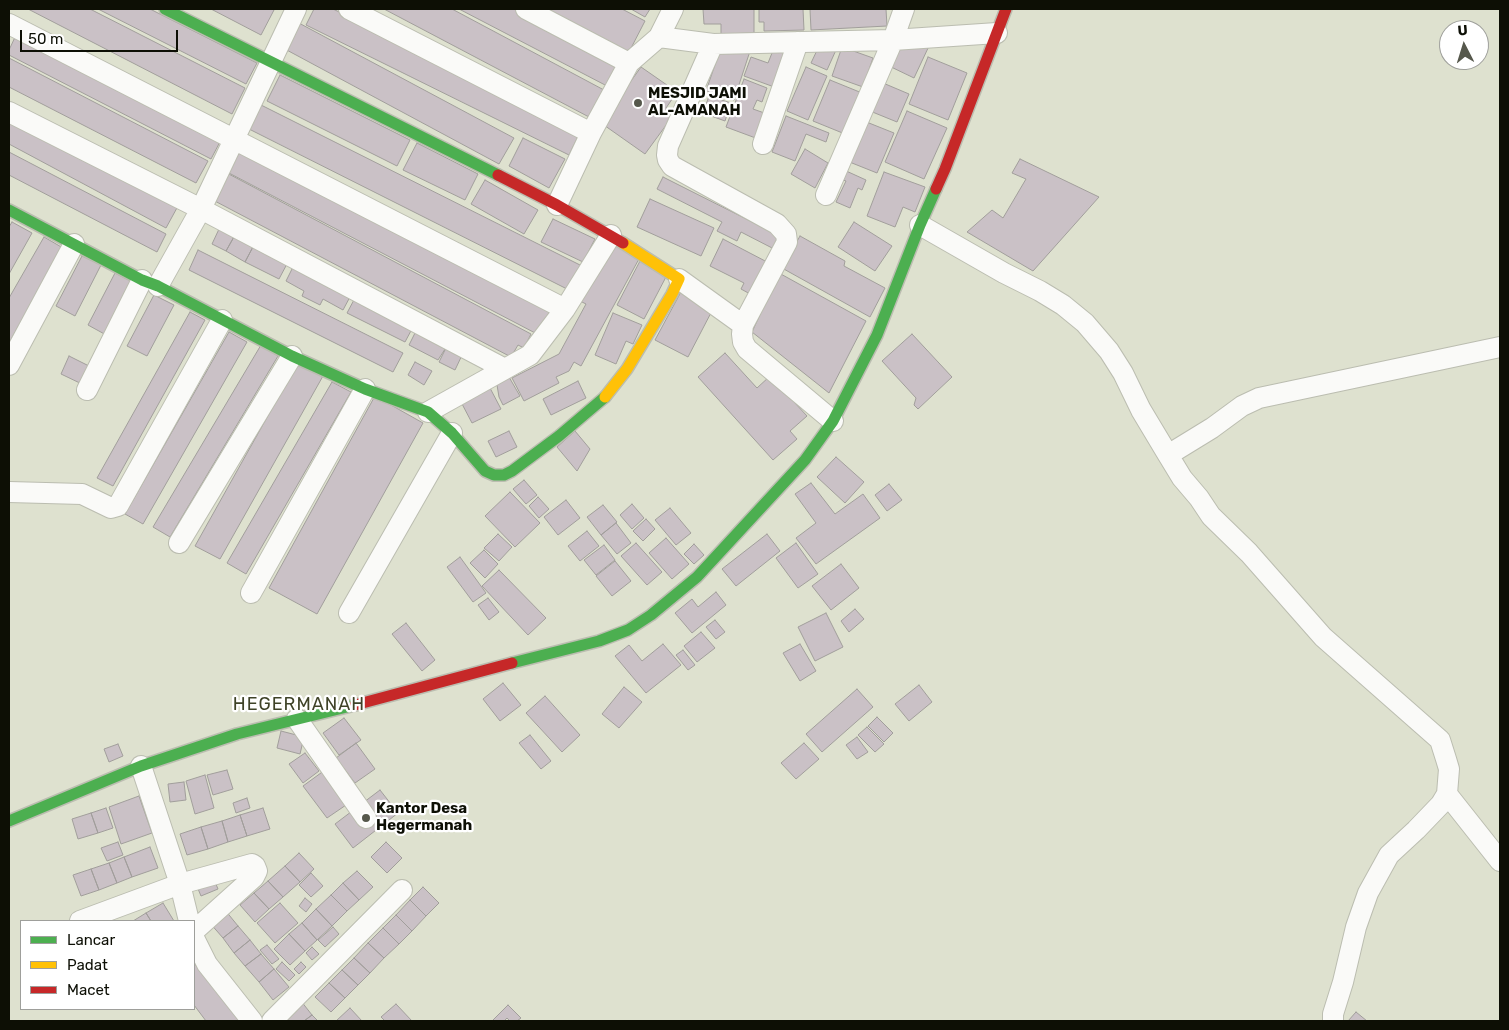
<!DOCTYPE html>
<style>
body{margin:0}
#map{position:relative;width:1509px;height:1030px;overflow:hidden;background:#dee1cf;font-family:Rubik,sans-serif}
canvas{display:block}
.frame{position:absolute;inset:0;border:10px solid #0d0f05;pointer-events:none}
.legend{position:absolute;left:20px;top:920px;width:175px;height:90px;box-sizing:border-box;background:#fff;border:1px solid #9e9f9b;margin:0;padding:6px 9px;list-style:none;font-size:15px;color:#0d0f05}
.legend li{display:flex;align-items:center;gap:10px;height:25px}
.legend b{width:25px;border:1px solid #9e9f9b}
.north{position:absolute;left:1439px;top:20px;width:50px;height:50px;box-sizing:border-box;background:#fff;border:1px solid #9e9f9b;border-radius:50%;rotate:355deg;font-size:14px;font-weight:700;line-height:20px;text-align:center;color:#0d0f05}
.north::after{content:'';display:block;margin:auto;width:18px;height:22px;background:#56584c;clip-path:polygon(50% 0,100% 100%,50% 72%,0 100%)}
.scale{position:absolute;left:20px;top:30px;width:158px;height:22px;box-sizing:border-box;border:2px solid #0d0f05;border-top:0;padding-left:6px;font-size:15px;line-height:18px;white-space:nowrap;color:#0d0f05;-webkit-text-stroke:4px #fff;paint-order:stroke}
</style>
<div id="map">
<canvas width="1509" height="1030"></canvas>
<div class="frame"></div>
<ul class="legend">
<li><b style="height:6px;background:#4caf50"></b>Lancar</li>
<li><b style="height:6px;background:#ffc107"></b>Padat</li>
<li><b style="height:6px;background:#c62828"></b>Macet</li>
</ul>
<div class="north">U</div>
<div class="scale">50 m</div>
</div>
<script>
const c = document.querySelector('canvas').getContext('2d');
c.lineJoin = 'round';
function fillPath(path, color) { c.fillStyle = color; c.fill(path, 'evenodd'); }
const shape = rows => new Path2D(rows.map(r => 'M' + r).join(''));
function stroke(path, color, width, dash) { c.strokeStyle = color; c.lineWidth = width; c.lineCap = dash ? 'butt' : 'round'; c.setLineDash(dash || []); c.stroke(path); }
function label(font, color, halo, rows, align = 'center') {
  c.font = font + ' Rubik,sans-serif'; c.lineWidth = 4.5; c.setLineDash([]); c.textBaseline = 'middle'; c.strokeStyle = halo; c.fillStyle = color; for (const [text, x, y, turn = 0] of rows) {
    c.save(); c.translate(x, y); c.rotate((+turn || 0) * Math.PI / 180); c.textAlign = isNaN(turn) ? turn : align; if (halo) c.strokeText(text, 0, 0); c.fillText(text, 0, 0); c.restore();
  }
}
const building = shape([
 [28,9,90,9,245,88,232,114,28,9],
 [98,9,150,9,257,63,246,84,98,9],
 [211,9,271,9,274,10,261,35,211,9],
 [314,9,333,9,581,131,569,155,306,25,314,9],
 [384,9,452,9,604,90,589,117,384,9],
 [459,9,516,9,619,63,607,86,459,9],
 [546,9,622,9,645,21,629,52,546,9],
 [631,9,650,9,645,17,631,9],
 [703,9,754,9,754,33,721,34,721,24,704,24,703,9],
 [759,9,803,9,804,30,764,31,764,22,759,22,759,9],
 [810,9,886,9,887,26,811,30,810,9],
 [297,22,514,138,499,164,283,48,297,22],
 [17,33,222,138,211,159,9,55,9,50,17,33],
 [820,44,836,50,827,70,811,63,820,44],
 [895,44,929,46,914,78,887,65,895,44],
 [752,45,734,100,706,91,721,47,752,45],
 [842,47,873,58,863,87,832,76,842,47],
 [774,48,791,55,777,88,744,76,751,57,768,63,774,48],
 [928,57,967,73,948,120,909,104,928,57],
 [9,58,208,161,196,183,9,87,9,58],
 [641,67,677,92,666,108,672,117,645,154,601,123,641,67],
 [806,67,827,76,808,120,787,111,806,67],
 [280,75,410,140,397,166,267,101,280,75],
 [744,79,767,88,762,102,757,100,753,109,770,115,761,140,726,127,744,79],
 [830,80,862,93,845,134,813,121,830,80],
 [883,83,909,94,897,122,870,111,883,83],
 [709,96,731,103,725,121,703,113,709,96],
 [261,105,582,266,569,290,249,129,261,105],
 [907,111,947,128,924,179,885,162,907,111],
 [9,116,178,206,166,228,9,144,9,116],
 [786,116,829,133,826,142,806,134,795,161,772,152,786,116],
 [864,121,894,133,877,173,847,161,864,121],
 [523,138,565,159,549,188,509,166,523,138],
 [417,143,478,174,465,200,403,170,417,143],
 [240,149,552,311,539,335,227,172,240,149],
 [805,149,828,163,815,188,791,174,805,149],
 [9,152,166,234,157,252,9,175,9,152],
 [1020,159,1099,197,1033,271,967,232,992,210,1003,218,1026,179,1012,173,1020,159],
 [844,170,866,180,862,190,858,188,850,208,836,202,846,181,840,179,844,170],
 [225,172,531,334,524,348,518,345,511,357,211,199,225,172],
 [884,172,925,187,915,212,903,207,895,227,867,216,884,172],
 [663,177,782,237,776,250,741,232,737,241,717,231,722,222,657,189,663,177],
 [485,180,538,210,524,234,471,204,485,180],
 [650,199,714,228,701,256,637,227,650,199],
 [553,219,595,239,583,262,541,242,553,219],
 [12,222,32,233,9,274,9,227,12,222],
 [854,222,892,246,875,271,838,247,854,222],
 [220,227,235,235,226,251,212,244,220,227],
 [235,235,254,245,245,262,226,251,235,235],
 [800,236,845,261,844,266,885,288,870,317,782,268,800,236],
 [44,237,63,248,9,343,9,298,44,237],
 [723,239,769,263,752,295,741,289,744,283,710,266,723,239],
 [608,241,640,257,581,366,574,362,569,371,556,377,559,383,524,401,512,378,559,354,586,304,576,299,608,241],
 [254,245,288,262,279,279,245,262,254,245],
 [198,250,403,353,393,372,189,270,198,250],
 [82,256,101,265,75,316,56,306,82,256],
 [640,261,667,275,644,319,617,305,640,261],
 [294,265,351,295,343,310,323,299,320,305,302,296,304,291,286,281,294,265],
 [115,273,135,283,108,336,88,325,115,273],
 [779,273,866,321,829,393,752,332,779,273],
 [682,290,714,307,688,357,655,340,682,290],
 [154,295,174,305,147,356,127,346,154,295],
 [355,298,413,327,405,342,347,313,355,298],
 [190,312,205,320,113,486,97,478,190,312],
 [613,313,642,325,633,344,626,341,616,364,595,355,613,313],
 [417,329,447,346,438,360,409,345,417,329],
 [229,332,247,342,143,524,125,514,229,332],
 [912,334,952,377,918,409,914,405,916,398,882,361,912,334],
 [261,345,278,356,170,537,153,527,261,345],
 [447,346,463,353,455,370,439,362,447,346],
 [725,353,757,388,770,376,807,416,790,431,797,439,773,460,698,377,725,353],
 [69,356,93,368,84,385,61,374,69,356],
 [298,362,323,376,220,559,195,546,298,362],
 [415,362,432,371,424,385,408,375,415,362],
 [509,377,520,396,503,405,499,397,496,379,509,377],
 [578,381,586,398,551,415,543,399,578,381],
 [332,382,351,392,246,574,227,563,332,382],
 [490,388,501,409,472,423,461,402,490,388],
 [375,396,423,423,317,614,269,588,375,396],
 [509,431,517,447,496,457,488,441,509,431],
 [575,431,590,449,577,471,557,447,575,431],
 [836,457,864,482,845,503,817,477,836,457],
 [524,480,537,495,526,504,513,489,524,480],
 [811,483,835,514,863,494,880,518,816,564,796,538,816,523,795,494,811,483],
 [889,484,902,500,887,511,875,495,889,484],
 [510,492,540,523,515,547,485,516,510,492],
 [538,497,549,509,539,518,529,506,538,497],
 [566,500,580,518,558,535,544,517,566,500],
 [632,504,644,518,632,529,620,515,632,504],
 [603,505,617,522,601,535,587,517,603,505],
 [670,508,691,533,676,545,655,520,670,508],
 [646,519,655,529,643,541,633,531,646,519],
 [616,523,631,543,617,554,601,535,616,523],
 [587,531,599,546,580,561,568,546,587,531],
 [498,534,512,547,499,561,484,548,498,534],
 [767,534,780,551,736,586,722,569,767,534],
 [666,538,689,564,672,579,649,553,666,538],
 [636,543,662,572,647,585,621,556,636,543],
 [796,543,818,574,798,588,776,558,796,543],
 [694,544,704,555,694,564,684,554,694,544],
 [604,545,615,560,596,575,584,560,604,545],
 [484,550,498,564,485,578,470,563,484,550],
 [460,557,486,593,473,602,447,567,460,557],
 [615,561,631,581,612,596,596,576,615,561],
 [841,564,859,588,831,610,812,586,841,564],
 [499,570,546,618,528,635,482,586,499,570],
 [716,592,726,605,692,633,675,613,692,599,698,607,716,592],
 [488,598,499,612,489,620,478,605,488,598],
 [855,609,864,619,849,632,841,621,855,609],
 [826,613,843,647,815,661,798,627,826,613],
 [715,620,725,632,716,639,706,627,715,620],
 [406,623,435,660,422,671,392,634,406,623],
 [701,632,715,648,697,662,684,646,701,632],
 [663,644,681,665,646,693,615,656,629,645,642,661,663,644],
 [800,644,816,671,800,681,783,653,800,644],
 [683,650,695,665,688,670,676,655,683,650],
 [503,683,521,705,500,721,483,699,503,683],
 [919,685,932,702,909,721,895,704,919,685],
 [624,687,642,702,619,728,602,714,624,687],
 [857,689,873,707,822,752,806,734,857,689],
 [545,696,580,735,562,752,526,713,545,696],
 [877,717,893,733,884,742,868,726,877,717],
 [344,718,361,740,339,755,323,733,344,718],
 [867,727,884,744,875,752,858,735,867,727],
 [281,731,304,737,300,754,277,748,281,731],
 [530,735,551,761,541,769,519,743,530,735],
 [857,737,868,752,857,759,846,745,857,737],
 [356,743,375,769,355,783,336,758,356,743],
 [804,743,819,759,796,779,781,763,804,743],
 [118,744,123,756,109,762,104,749,118,744],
 [305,753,319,771,303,783,289,764,305,753],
 [227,770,233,789,213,795,207,775,227,770],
 [325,770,349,803,327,818,303,786,325,770],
 [205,775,214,808,195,814,186,781,205,775],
 [184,782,186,800,170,802,168,784,184,782],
 [380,790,398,813,353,848,335,824,380,790],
 [139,796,152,833,121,844,109,807,139,796],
 [247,798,250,808,236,813,233,803,247,798],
 [106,808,113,828,98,833,91,813,106,808],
 [263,808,270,829,247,836,240,815,263,808],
 [91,813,98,833,78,839,72,819,91,813],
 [240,815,247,836,228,842,222,821,240,815],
 [222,821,228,842,208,849,201,827,222,821],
 [201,827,208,849,187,855,180,834,201,827],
 [118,842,123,855,107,861,101,848,118,842],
 [386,842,402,858,387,873,371,857,386,842],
 [150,847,158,868,132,877,124,857,150,847],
 [299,853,314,869,300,882,285,866,299,853],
 [124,857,132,877,117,883,109,863,124,857],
 [109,863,117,883,99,890,91,869,109,863],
 [285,866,300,882,283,897,268,881,285,866],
 [91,869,99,890,81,896,73,875,91,869],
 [357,871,373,887,359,900,343,883,357,871],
 [311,873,323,886,311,897,299,885,311,873],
 [213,877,218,889,201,896,196,884,213,877],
 [268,881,283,897,269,909,254,893,268,881],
 [343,883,359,900,347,911,331,895,343,883],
 [423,887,439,903,426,916,410,900,423,887],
 [254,893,269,909,255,922,240,905,254,893],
 [331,895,347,911,332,926,316,909,331,895],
 [305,898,312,904,306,912,299,906,305,898],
 [410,900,426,916,412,931,396,915,410,900],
 [163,903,174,921,151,921,146,913,163,903],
 [280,903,298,923,275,943,257,923,280,903],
 [316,909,332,926,317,940,302,923,316,909],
 [225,910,238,926,223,938,209,922,225,910],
 [146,913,151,921,133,921,146,913],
 [396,915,412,931,399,944,383,928,396,915],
 [302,923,317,940,305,951,289,934,302,923],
 [238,926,250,940,234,953,223,938,238,926],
 [333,927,339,934,325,947,318,940,333,927],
 [383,928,399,944,384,958,368,943,383,928],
 [289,934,305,951,290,965,274,949,289,934],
 [250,940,261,954,245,966,234,953,250,940],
 [368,943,384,958,370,973,354,958,368,943],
 [267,945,279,959,272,964,260,950,267,945],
 [312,947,319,954,312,960,306,953,312,947],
 [261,954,274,969,259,982,245,966,261,954],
 [354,958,370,973,358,985,342,970,354,958],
 [282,962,295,975,289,981,276,969,282,962],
 [301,962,306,967,299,974,294,969,301,962],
 [194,963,240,1021,206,1021,194,1005,194,963],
 [274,969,289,987,273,1000,259,982,274,969],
 [342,970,358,985,345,998,329,983,342,970],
 [329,983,345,998,331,1012,315,997,329,983],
 [301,1001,312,1015,304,1021,288,1021,283,1015,301,1001],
 [396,1004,412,1021,385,1021,381,1017,396,1004],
 [508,1005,521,1018,517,1021,510,1021,507,1018,504,1021,492,1021,508,1005],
 [350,1008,362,1021,336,1021,350,1008],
 [1356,1012,1367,1021,1348,1021,1356,1012],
 [312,1015,318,1021,304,1021,312,1015]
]);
const street = shape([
 [349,9,591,133],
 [526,9,629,63],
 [9,24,565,309],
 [659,37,713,44,893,40,997,33],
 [713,44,668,146,667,155,668,160,672,166,777,224,786,234,787,242,743,325,742,334,743,342,747,349,833,421],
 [9,112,201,209,505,369],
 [763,144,798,42],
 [826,195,893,40,904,9],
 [557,205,591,133,629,63,659,37,673,9],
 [920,225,1004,273,1040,291,1063,305,1085,323,1109,351,1123,373,1141,410,1168,455,1212,428,1242,406,1259,398,1500,347],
 [679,279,743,325],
 [158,286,201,209,296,9],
 [9,365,74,244],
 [87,390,142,280],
 [428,412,530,355,565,309,611,235],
 [1168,455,1182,478,1199,498,1211,516,1249,553,1323,637,1440,740,1446,759,1449,769,1447,794,1441,804,1416,830,1389,855,1368,893,1356,927,1343,982,1333,1014,1333,1021],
 [9,492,82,494,111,508,118,506,222,320],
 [179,543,292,356],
 [251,593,365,389],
 [349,613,452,433],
 [297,719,366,818],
 [141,766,180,884,189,921],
 [1447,794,1500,861],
 [80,921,180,884,252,864,255,866,257,871,254,877,194,931],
 [194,938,207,964,252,1021],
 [272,1021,402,890]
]);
const fast = shape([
 [165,9,498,175],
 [9,210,142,280,158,286,292,356,365,389,428,412,452,433,485,471,494,475,504,475,512,471,559,436,605,397],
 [512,663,599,641,628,630,651,615,697,577,805,460,833,421,877,335,920,225,936,189],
 [9,821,141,766,237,734,355,705]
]);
const slow = shape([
 [605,397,627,369,672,294,679,279,623,243]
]);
const jam = shape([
 [498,175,557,205,623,243],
 [936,189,945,169,1006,9],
 [355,705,512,663]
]);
const markers = [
 [638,103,5,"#56584c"],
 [366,818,5,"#56584c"]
];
const poiNames = [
 ["MESJID JAMI",648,94],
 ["AL-AMANAH",648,111],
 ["Kantor Desa",376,809],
 ["Hegermanah",376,826]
];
const quarterNames = [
 ["HEGERMANAH",299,705]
];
fillPath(building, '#cac1c6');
stroke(building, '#a19e9b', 1);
stroke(street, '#bbbdb0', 22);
stroke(fast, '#bbbdb0', 14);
stroke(slow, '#bbbdb0', 14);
stroke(jam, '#bbbdb0', 14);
stroke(street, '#fafaf8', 20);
stroke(fast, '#4caf50', 11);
stroke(slow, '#ffc107', 11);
stroke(jam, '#c62828', 11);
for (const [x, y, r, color] of markers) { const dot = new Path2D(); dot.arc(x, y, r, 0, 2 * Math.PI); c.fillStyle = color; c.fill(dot); stroke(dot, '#fff', 2); }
label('bold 15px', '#0d0f05', '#fff', poiNames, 'left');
c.letterSpacing = '1px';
label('18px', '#3f4328', '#fff', quarterNames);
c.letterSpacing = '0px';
</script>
